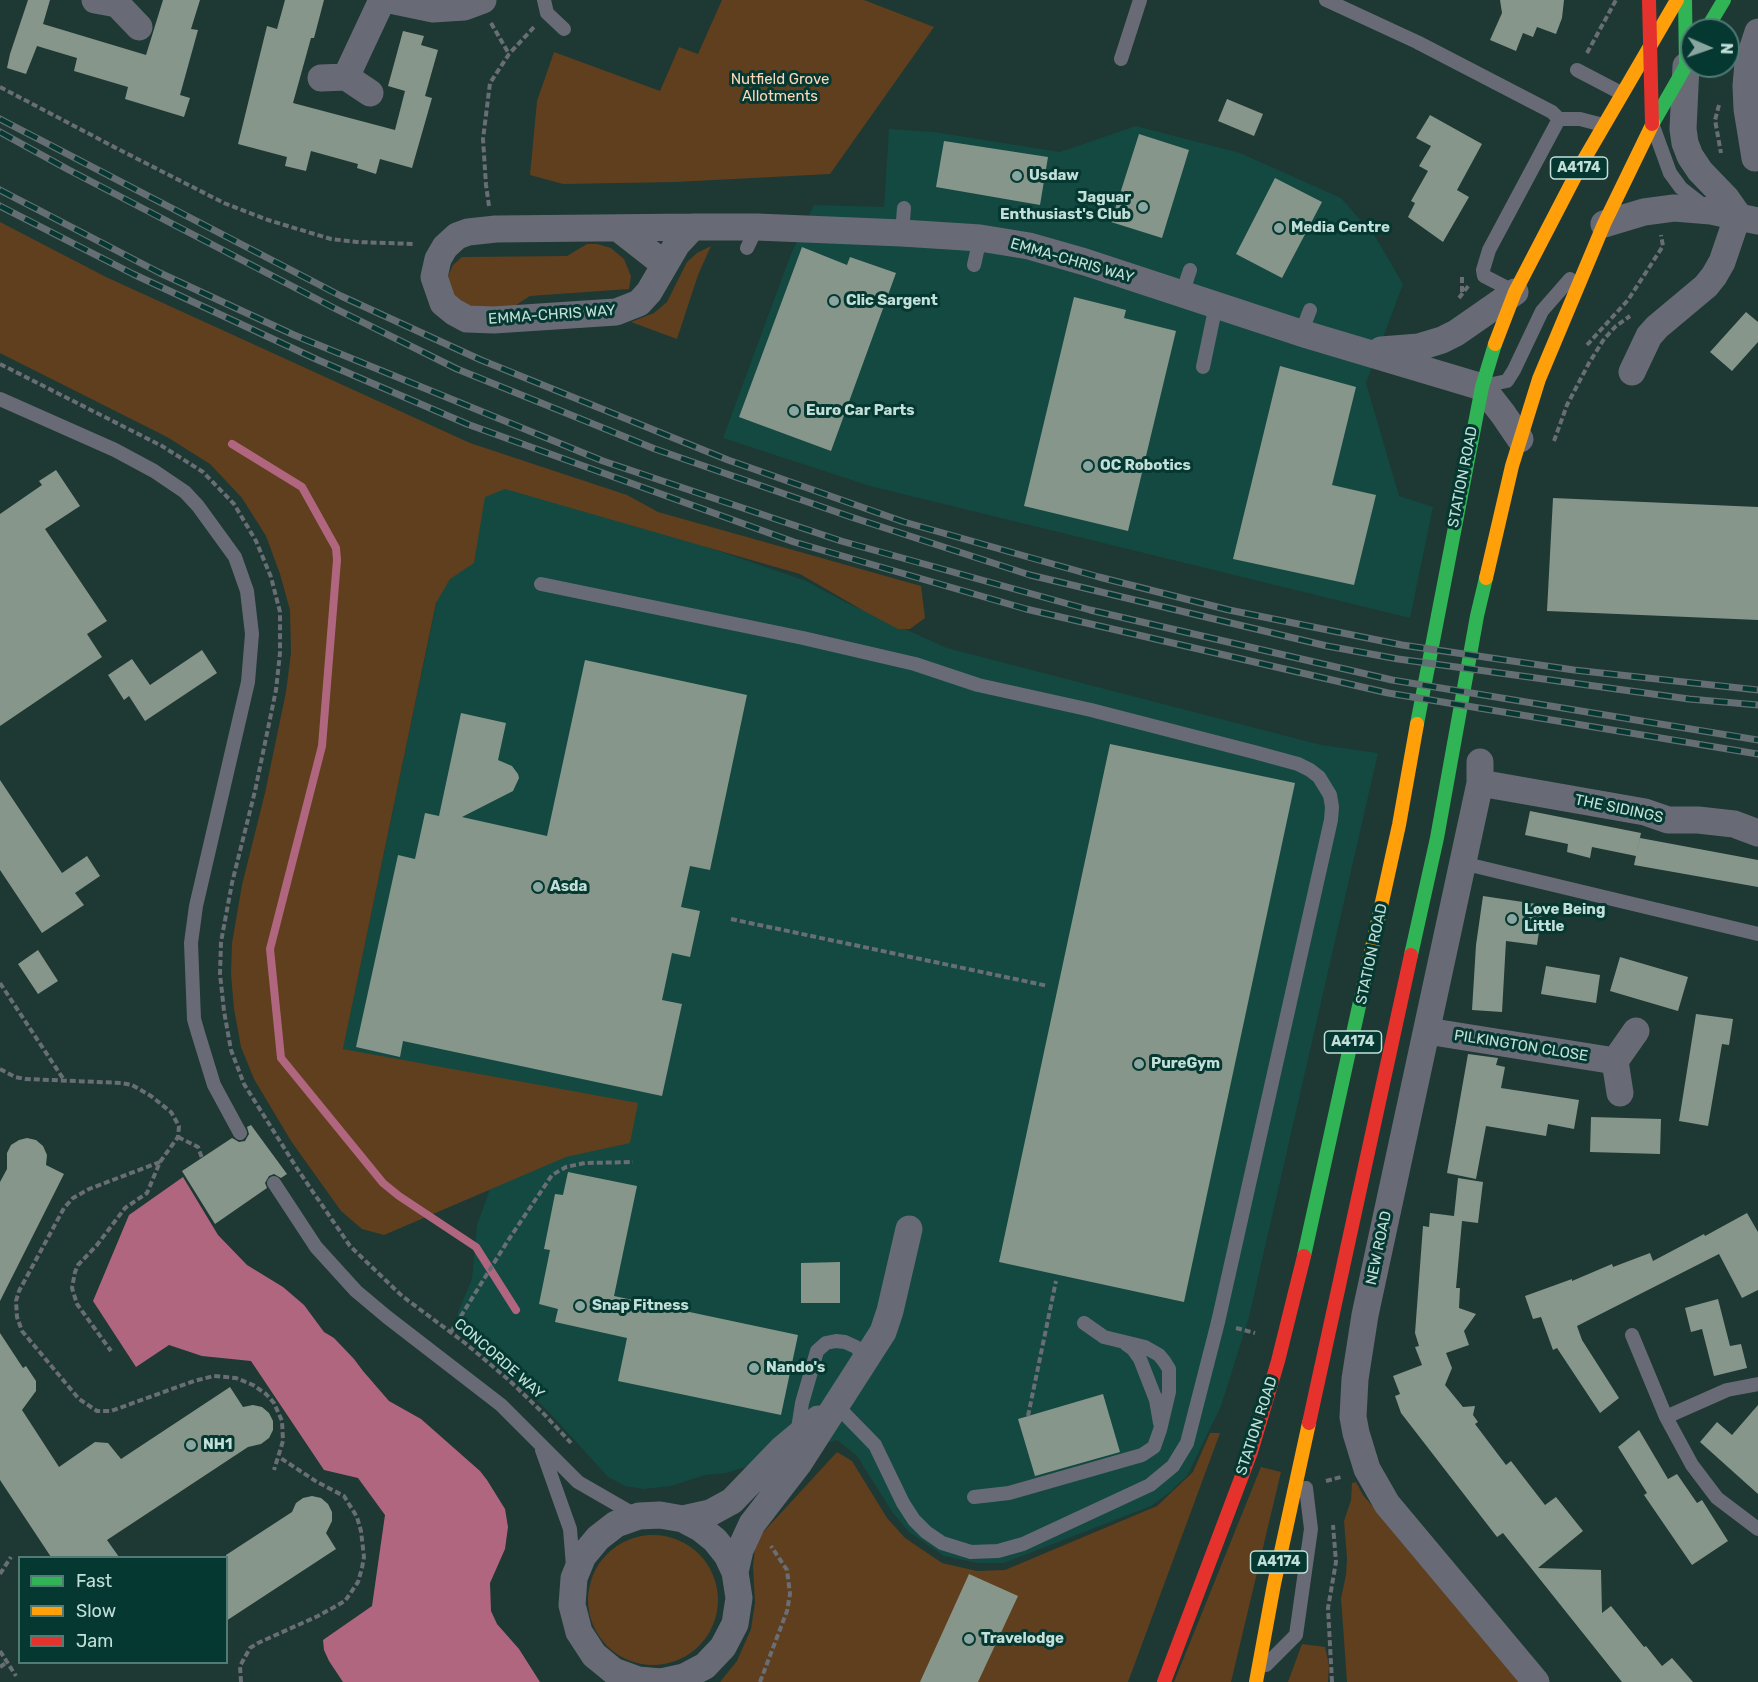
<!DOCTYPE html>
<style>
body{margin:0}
#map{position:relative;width:1758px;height:1682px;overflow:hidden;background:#1e3834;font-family:Rubik,sans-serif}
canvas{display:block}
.legend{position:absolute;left:18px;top:1556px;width:210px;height:108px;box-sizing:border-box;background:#053831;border:2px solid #517b74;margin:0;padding:8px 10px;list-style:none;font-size:18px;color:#c2e0d9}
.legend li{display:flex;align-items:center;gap:12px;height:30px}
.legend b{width:30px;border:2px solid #517b74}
.north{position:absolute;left:1680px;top:18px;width:60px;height:60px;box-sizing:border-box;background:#053831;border:2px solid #517b74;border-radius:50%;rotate:92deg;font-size:16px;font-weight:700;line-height:24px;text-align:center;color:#c2e0d9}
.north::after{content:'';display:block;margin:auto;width:21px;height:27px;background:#89a59f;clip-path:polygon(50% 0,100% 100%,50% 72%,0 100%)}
</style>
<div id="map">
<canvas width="1758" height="1682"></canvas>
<ul class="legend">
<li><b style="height:8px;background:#30b455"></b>Fast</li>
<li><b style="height:8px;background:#ff9f0a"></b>Slow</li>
<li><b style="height:8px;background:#e5322d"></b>Jam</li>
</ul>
<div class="north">N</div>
</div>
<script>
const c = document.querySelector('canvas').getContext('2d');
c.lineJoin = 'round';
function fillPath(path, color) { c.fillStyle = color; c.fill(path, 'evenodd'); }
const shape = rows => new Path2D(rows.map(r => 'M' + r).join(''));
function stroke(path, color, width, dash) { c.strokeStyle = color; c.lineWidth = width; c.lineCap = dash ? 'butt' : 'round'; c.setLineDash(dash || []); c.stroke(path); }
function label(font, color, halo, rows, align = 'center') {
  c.font = font + ' Rubik,sans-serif'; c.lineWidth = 6; c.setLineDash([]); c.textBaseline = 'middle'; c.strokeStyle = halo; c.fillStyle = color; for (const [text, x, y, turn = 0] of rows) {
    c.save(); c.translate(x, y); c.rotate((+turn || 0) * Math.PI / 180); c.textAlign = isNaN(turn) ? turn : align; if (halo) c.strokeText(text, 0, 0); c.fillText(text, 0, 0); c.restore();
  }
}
const built = shape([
 [1136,126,1240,153,1341,198,1376,238,1403,284,1366,383,1399,496,1433,507,1410,618,870,486,723,438,791,254,814,205,884,207,889,129,934,132,1060,152],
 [498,475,806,581,847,603,947,648,1321,745,1378,753,1249,1317,1221,1406,1187,1476,1170,1492,1151,1506,1004,1563,977,1563,944,1556,909,1532,893,1513,857,1456,837,1440,726,1473,705,1475,671,1486,644,1489,625,1486,608,1477,548,1411,493,1359,457,1329,458,1312,472,1279,477,1225,490,1189,343,1049,454,519]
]);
const green = shape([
 [722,0,864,0,934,27,830,174,676,182,563,184,530,175,537,101,554,52,660,91,679,47,698,54],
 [0,222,106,277,470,443,627,495,658,512,921,586,925,618,910,629,898,629,864,611,800,574,505,489,485,497,474,563,450,579,436,603,343,1049,638,1103,630,1143,566,1157,384,1235,362,1229,341,1211,291,1141,254,1079,241,1047,234,1009,231,974,232,943,242,885,265,793,286,692,291,653,290,610,280,574,266,536,242,498,210,464,167,437,0,353],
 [587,244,597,244,611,248,624,259,631,276,629,289,530,296,505,312,457,303,446,281,453,265,462,257,567,256],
 [711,246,698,275,677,339,631,322,654,313,667,302,687,262,697,253],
 [1210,1433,1220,1433,1128,1682,720,1682,737,1661,751,1629,755,1603,753,1566,756,1540,837,1452,852,1461,887,1518,905,1538,942,1563,977,1571,1005,1570,1157,1506,1193,1472],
 [1261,1467,1281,1472,1231,1682,1174,1682],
 [1356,1482,1363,1495,1523,1682,1347,1682,1341,1598,1346,1575,1347,1558,1344,1521,1351,1500,1352,1483],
 '588 1600a65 65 0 1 1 130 0a65 65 0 1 1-130 0Z',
 [1302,1644,1325,1647,1329,1665,1328,1682,1288,1682]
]);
const water = shape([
 [183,1177,218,1235,247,1265,283,1287,304,1305,324,1332,334,1338,354,1359,363,1371,389,1401,421,1419,480,1471,487,1480,505,1509,508,1527,505,1549,490,1583,491,1611,497,1624,519,1649,540,1682,343,1682,329,1661,324,1650,323,1640,372,1606,385,1515,358,1478,324,1470,251,1361,202,1356,169,1345,136,1367,93,1301,129,1215]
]);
const stream = shape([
 [232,444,302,487,336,548,337,560,322,746,270,949,281,1058,383,1183,399,1196,476,1247,516,1310]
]);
const building = shape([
 [28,0,50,0,43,24,146,55,163,0,200,0,191,29,198,30,180,95,190,98,184,117,125,99,128,87,74,71,77,58,37,46,26,74,7,68,10,54],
 [285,0,324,0,314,38,311,38,293,103,395,130,405,91,388,86,403,31,424,36,421,45,438,50,425,96,432,98,412,168,380,159,376,174,357,168,358,164,311,151,306,171,285,166,287,157,238,144,267,26,277,29],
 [1500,0,1564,0,1562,18,1556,34,1537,27,1533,37,1523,33,1516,51,1490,40,1502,13],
 [1227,99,1263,114,1254,136,1218,121],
 [1430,115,1482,144,1457,190,1469,197,1443,242,1408,217,1415,203,1411,201,1428,171,1419,166,1431,146,1416,138],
 [1139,134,1189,150,1162,238,1111,222],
 [944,141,1048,157,1040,205,936,187],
 [1275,178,1322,202,1282,278,1236,254],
 [802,247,847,265,850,257,896,273,831,451,739,417],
 [1074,297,1126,310,1124,318,1176,331,1128,531,1024,506],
 [1746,312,1758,322,1758,342,1732,371,1710,352],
 [1280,366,1356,387,1332,485,1376,495,1354,585,1233,559],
 [56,470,80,506,45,529,107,621,87,634,102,657,0,726,0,514,42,485,39,481],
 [1553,498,1758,507,1758,620,1547,611],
 [202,650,217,673,145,721,129,696,124,700,108,675,132,659,150,685],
 [585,660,747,695,710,870,690,866,681,907,700,911,690,957,672,953,662,1000,682,1004,662,1096,403,1041,400,1057,356,1047,398,855,415,859,425,813,439,816,461,713,506,723,498,760,512,766,518,774,519,778,513,791,462,817,547,836],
 [1110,744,1295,783,1184,1302,999,1262],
 [0,780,62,873,87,856,100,876,75,893,84,905,42,933,0,870],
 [1530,811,1641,833,1636,856,1592,847,1590,858,1567,852,1568,844,1525,835],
 [1640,838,1758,860,1758,887,1634,865],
 [1483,896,1543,905,1537,945,1506,941,1502,1012,1472,1010,1476,945],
 [38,950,58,981,38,994,18,964],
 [1620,957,1688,977,1678,1011,1610,991],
 [1546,966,1600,975,1596,1003,1541,994],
 [1696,1014,1733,1019,1729,1045,1722,1044,1708,1126,1679,1121],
 [1468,1054,1498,1058,1496,1065,1505,1067,1501,1088,1579,1100,1574,1129,1548,1124,1546,1136,1486,1126,1476,1179,1447,1173],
 [1591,1117,1661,1119,1660,1154,1590,1152],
 [251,1125,287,1174,281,1178,274,1174,269,1176,265,1183,267,1188,215,1224,182,1171,232,1138,239,1142,245,1141,249,1134,247,1127],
 [27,1138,36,1140,43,1146,47,1155,46,1165,64,1174,0,1301,0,1182,7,1169,7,1153,11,1145,19,1140],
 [568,1172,637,1186,614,1296,798,1335,781,1415,618,1381,627,1338,555,1322,558,1309,539,1304,550,1250,544,1249,555,1194,563,1195],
 [1458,1178,1483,1182,1478,1223,1462,1221,1456,1288,1460,1288,1459,1308,1476,1314,1464,1331,1469,1345,1446,1353,1452,1368,1445,1385,1463,1407,1475,1406,1473,1415,1478,1422,1475,1424,1506,1465,1511,1461,1545,1505,1556,1497,1583,1531,1538,1568,1601,1570,1602,1613,1611,1606,1644,1647,1646,1646,1662,1666,1672,1658,1693,1682,1622,1682,1503,1533,1497,1537,1401,1413,1395,1396,1400,1394,1393,1376,1422,1365,1415,1347,1419,1346,1415,1333,1423,1226,1429,1227,1430,1213,1454,1216],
 [1747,1213,1758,1232,1758,1290,1742,1298,1719,1254,1577,1326,1582,1340,1619,1398,1600,1413,1557,1348,1553,1350,1541,1317,1533,1319,1525,1296,1572,1279,1572,1281,1612,1264,1613,1267,1650,1253,1653,1261,1704,1234,1705,1236],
 [840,1262,840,1303,801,1303,801,1263],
 [1718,1299,1730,1346,1741,1344,1747,1368,1714,1376,1702,1329,1691,1332,1685,1308],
 [0,1333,23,1368,26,1366,36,1381,36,1391,22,1410,59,1467,95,1442,108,1443,121,1459,230,1387,243,1407,253,1405,262,1407,269,1413,273,1421,273,1430,269,1438,261,1444,248,1447,107,1540,119,1557,51,1557,0,1480],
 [1103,1394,1120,1452,1035,1476,1018,1419],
 [1758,1405,1758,1494,1700,1442,1717,1422,1732,1435],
 [1639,1430,1668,1479,1677,1474,1697,1503,1702,1500,1728,1541,1692,1565,1644,1495,1647,1493,1618,1447],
 [312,1496,321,1498,328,1504,332,1512,332,1521,326,1533,336,1549,226,1621,226,1555,292,1512,296,1503,303,1498],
 [969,1574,1018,1596,978,1682,920,1682]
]);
const path = shape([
 [491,23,509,54],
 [1587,53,1616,0],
 [0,87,118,149,224,203,268,220,331,239,357,242,415,244],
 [1719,105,1715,120,1721,153],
 [489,206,486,185,483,139,490,83,509,54,535,26],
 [1462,292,1462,276],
 [1459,298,1469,285],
 [1587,345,1628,300,1663,246,1661,235],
 [0,364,162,446,203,472,234,504,256,541,271,577,280,612,280,653,276,690,255,791,232,883,221,942,220,974,224,1011,231,1050,244,1084,298,1170,350,1246,402,1296,465,1343,510,1381,543,1413,571,1443],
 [1554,441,1567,405,1589,363,1604,339,1616,326,1630,316],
 [731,919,1048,986],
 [0,983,64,1080],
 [0,1069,15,1077,25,1079,121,1083,132,1085,151,1096,171,1112,179,1126,178,1137,160,1162,147,1193,125,1208,97,1245,78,1265,75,1272,72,1288,77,1304,111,1351],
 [178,1137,198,1147,202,1158],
 [160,1162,89,1189,73,1198,64,1208,19,1291,16,1301,17,1317,22,1331,79,1399,97,1411,111,1411,194,1381,214,1376,236,1378,253,1385,266,1394,274,1403,282,1421,283,1441,274,1470],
 [1236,1328,1255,1333],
 [451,1332,507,1242,552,1175,566,1167,585,1163,633,1162],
 [1028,1416,1056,1281],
 [1326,1481,1341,1477],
 [0,1574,11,1557],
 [0,1651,16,1676],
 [0,1667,7,1662],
 [241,1682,240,1666,250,1648,258,1643,318,1616,345,1601,358,1582,362,1568,364,1557,361,1531,357,1517,344,1496,317,1482,279,1457],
 [760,1682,787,1611,790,1594,787,1570,771,1546],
 [1332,1682,1328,1608,1336,1562,1333,1525]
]);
const lane = shape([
 [544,0,547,13,564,29],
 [1326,0,1417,42,1552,112,1559,119],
 [1121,59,1140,0],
 [1577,70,1621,93],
 [1559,119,1580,119,1603,125],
 [1654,129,1670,173,1681,188,1704,206],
 [902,233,904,208],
 [747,248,757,227],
 [974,265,980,238],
 [1515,292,1484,276,1483,270,1489,250,1559,119],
 [1182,294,1190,270],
 [1301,333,1310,310],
 [1203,367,1216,305],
 [1483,386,1507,381,1514,370,1542,311,1570,279],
 [0,399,115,450,154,471,185,492,198,506,235,557,247,591,252,634,248,682,196,906,191,943,194,1019,198,1033,214,1085,240,1133],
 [541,584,803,638,915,664,978,685,1091,710,1254,752,1298,764,1310,770,1319,777,1330,795,1332,807,1331,820,1218,1322,1187,1443,1173,1466,1150,1485,1023,1544,998,1551,971,1552,942,1543,926,1532,914,1520,903,1503,875,1445,836,1405],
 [1462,863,1758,934],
 [274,1183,316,1247,356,1291,387,1317,501,1405,578,1482,637,1516],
 [1632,1335,1666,1417,1692,1465,1717,1498,1758,1529],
 [1126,1344,1133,1349,1140,1359,1156,1400,1160,1423],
 [1666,1417,1727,1390,1758,1384],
 [797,1435,802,1403,817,1351,826,1343,836,1341,845,1342,856,1347,867,1359],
 [542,1450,570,1529,573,1566],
 [974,1497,1009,1493,1142,1455,1154,1447,1160,1430,1169,1392,1169,1369,1164,1361,1159,1355,1145,1347,1104,1337,1084,1323],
 [1266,1665,1296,1635,1311,1529,1306,1488]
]);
const street = shape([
 [95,0,117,4,139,27],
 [390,0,433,9,464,7,483,0],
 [1686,66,1683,129,1685,143,1690,156,1700,171,1726,198,1738,215],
 [346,77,382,0],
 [321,78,346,77,370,93],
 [1755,158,1747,109,1746,86,1748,63,1758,32],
 [1604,224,1644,212,1674,208,1711,211,1758,221],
 [693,227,757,227,902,233,980,238,1029,246,1085,262,1301,333,1482,387,1503,414,1520,439],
 [693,227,677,244,649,292,639,303,616,312,494,320,467,319,454,312,443,303,434,277,438,259,445,247,457,236,468,232,496,229,693,227],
 [618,228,664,264],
 [1381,350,1419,347,1442,340,1456,333,1515,292],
 [1632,372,1649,336,1657,327,1706,286,1714,276,1722,262,1738,215],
 [1480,762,1480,783,1365,1315,1355,1379,1353,1417,1356,1433,1367,1469,1387,1504,1536,1682],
 [1480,783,1645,812,1668,820,1698,820,1734,824,1758,833],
 [1427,1031,1615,1061],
 [1620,1093,1615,1061,1636,1031],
 [683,1519,710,1513,732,1501,782,1449,818,1419],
 [735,1572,740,1550,752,1524,799,1463,883,1332,890,1311,909,1229],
 [616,1672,638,1680,661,1682,684,1677,705,1666,723,1647,735,1624,739,1598,735,1572,727,1555,715,1540,700,1528,683,1519,660,1515,639,1516,616,1524,598,1538,583,1556,574,1578,572,1605,579,1632,594,1655,627,1682]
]);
const fast = shape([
 [1685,0,1686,65],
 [1706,30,1724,0],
 [1653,123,1692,55],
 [1417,724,1482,387,1495,344],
 [1411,955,1437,838,1477,616,1486,578],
 [1304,1256,1363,988]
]);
const slow = shape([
 [1495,344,1515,292,1582,163,1677,0],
 [1486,578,1512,466,1539,379,1604,224,1653,123],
 [1363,988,1399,825,1417,724],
 [1256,1682,1274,1584,1309,1423]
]);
const jam = shape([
 [1649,0,1652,124],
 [1309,1423,1411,955],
 [1164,1682,1251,1452,1278,1361,1304,1256]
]);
const rail = shape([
 [0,119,341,296,481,360,728,460,904,522,1099,577,1229,610,1402,645,1574,670,1758,690],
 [0,132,69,170,334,308,457,369,655,449,851,517,1030,575,1327,646,1398,659,1689,699,1758,705],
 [0,190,160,273,294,335,603,461,841,541,1090,610,1392,680,1758,740],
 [0,206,133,274,318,360,467,424,794,542,1026,609,1388,693,1758,754]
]);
const markers = [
 [1017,176,6,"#89a59f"],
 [1143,207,6,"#89a59f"],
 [1279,228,6,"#89a59f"],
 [834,301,6,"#89a59f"],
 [794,411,6,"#89a59f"],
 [1088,466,6,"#89a59f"],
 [538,887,6,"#89a59f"],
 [1512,919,6,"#89a59f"],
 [1139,1064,6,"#89a59f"],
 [580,1306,6,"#89a59f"],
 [754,1368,6,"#89a59f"],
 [191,1445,6,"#89a59f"],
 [969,1639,6,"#89a59f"]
];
const shields = [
 [1579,168,57],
 [1353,1042,57],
 [1279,1562,57]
];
const shieldNames = [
 ["A4174",1579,168],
 ["A4174",1353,1042],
 ["A4174",1279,1562]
];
const parkNames = [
 ["Nutfield Grove",780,80],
 ["Allotments",780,97]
];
const poiNames = [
 ["Usdaw",1029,176],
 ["Jaguar",1131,198,"right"],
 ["Enthusiast's Club",1131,215,"right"],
 ["Media Centre",1291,228],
 ["Clic Sargent",846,301],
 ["Euro Car Parts",806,411],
 ["OC Robotics",1100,466],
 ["Asda",550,887],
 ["Love Being",1524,910],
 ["Little",1524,927],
 ["PureGym",1151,1064],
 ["Snap Fitness",592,1306],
 ["Nando's",766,1368],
 ["NH1",203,1445],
 ["Travelodge",981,1639]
];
const streetNames = [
 ["EMMA-CHRIS WAY",1072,261,16],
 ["EMMA-CHRIS WAY",552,315,-4],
 ["STATION ROAD",1463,477,-79],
 ["THE SIDINGS",1619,809,12],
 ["STATION ROAD",1372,954,-78],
 ["PILKINGTON CLOSE",1521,1046,9],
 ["NEW ROAD",1379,1248,-78],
 ["CONCORDE WAY",499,1359,41],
 ["STATION ROAD",1257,1426,-72]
];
fillPath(built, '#134941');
fillPath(green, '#5f3f1e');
fillPath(water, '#b1667f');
stroke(stream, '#b1667f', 8);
fillPath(building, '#87968a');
stroke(path, '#696e75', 4, [6, 3]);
stroke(lane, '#686b76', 14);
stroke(street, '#686b76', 27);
stroke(fast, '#30b455', 14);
stroke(slow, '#ff9f0a', 14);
stroke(jam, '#e5322d', 14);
stroke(rail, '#646e73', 7);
stroke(rail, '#053831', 4.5, [14]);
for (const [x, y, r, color] of markers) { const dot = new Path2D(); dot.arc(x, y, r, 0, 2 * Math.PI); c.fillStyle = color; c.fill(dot); stroke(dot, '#053831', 2); }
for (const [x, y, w] of shields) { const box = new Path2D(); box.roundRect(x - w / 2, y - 11, w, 22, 4.5); c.fillStyle = '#053831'; c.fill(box); stroke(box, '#c2e0d9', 1.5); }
label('bold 14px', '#c2e0d9', null, shieldNames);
label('15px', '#fcd7ba', '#053831', parkNames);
label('bold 15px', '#c2e0d9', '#053831', poiNames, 'left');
label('15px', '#c2e0d9', '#053831', streetNames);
</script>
